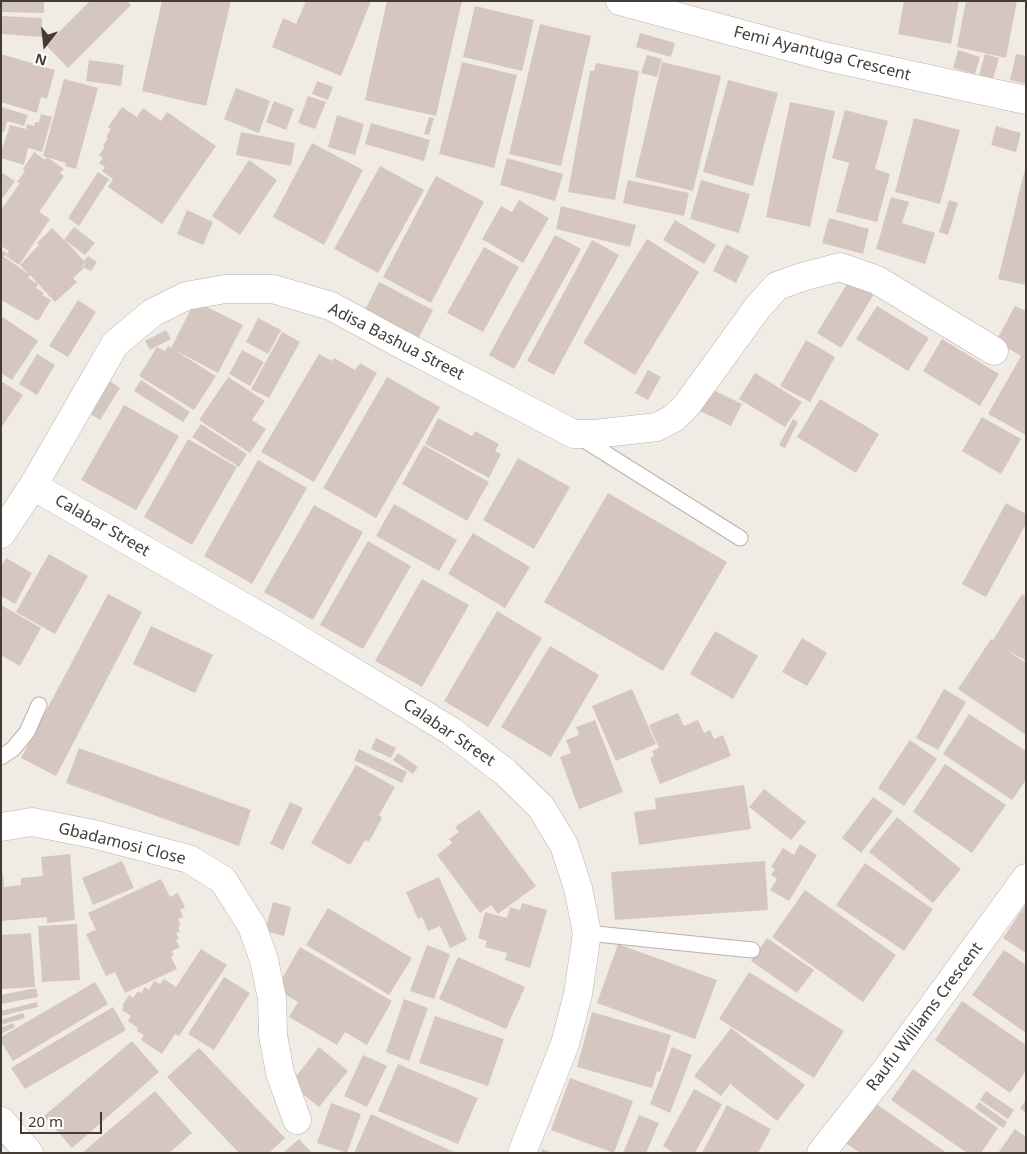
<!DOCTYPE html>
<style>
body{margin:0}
#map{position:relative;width:1027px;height:1154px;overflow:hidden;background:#f1ebe6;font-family:"Noto Sans",sans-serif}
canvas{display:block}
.frame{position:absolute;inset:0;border:2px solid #433b36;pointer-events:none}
.north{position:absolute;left:20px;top:20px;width:50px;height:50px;-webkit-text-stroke:4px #fff;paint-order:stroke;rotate:196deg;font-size:14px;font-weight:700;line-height:20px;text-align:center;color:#433b36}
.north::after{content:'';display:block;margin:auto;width:18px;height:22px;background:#433b36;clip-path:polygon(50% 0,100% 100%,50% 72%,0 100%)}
.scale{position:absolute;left:20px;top:1112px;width:82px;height:22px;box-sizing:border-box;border:2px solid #433b36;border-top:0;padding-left:6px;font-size:15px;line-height:18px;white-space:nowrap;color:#433b36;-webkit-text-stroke:4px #fff;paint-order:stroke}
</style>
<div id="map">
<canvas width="1027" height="1154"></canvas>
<div class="frame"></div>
<div class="north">N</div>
<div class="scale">20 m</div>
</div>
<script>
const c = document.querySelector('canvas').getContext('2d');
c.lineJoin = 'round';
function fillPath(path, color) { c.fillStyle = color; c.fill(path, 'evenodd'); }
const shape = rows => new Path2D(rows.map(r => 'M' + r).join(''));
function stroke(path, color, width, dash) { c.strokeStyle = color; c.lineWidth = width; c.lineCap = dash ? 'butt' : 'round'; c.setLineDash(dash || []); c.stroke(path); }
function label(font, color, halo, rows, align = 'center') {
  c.font = font + ' "Noto Sans",sans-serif'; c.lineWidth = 4; c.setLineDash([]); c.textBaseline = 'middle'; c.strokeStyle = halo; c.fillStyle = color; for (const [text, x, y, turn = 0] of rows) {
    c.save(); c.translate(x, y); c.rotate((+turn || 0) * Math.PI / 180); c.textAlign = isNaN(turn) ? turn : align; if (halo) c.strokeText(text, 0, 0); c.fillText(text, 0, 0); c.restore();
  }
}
const building = shape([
 [1,1,44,1,44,13,1,12],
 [90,1,127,1,131,5,68,68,46,45],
 [162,1,231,1,206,106,142,91],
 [306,1,371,1,341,76,272,47,283,18,296,24],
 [387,1,462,1,436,116,365,100],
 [904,1,959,1,951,44,898,34],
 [966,1,1017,1,1006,58,957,47],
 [475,6,534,20,522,71,463,57],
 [1,16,42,18,42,37,1,34],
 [540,24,591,36,561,166,509,154],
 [640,33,675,43,671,57,636,47],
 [958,50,980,57,975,74,953,68],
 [1,54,55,70,47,99,41,97,37,113,1,102],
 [985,54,999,58,993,79,979,75],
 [1016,54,1026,56,1026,84,1010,80],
 [647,55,662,59,657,77,641,73],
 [89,60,124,65,121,86,86,81],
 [462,62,517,75,494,168,439,154],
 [662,62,721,76,693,191,635,177],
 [596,63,639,71,615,200,568,192,590,71,594,71],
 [64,79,98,88,76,169,65,166,66,163,43,156],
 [728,80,778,93,753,186,703,172],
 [317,81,333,87,328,100,312,94],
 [236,88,270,101,259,133,224,119],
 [308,96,326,102,315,129,298,123],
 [274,101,294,109,286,130,266,122],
 [790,102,835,111,810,227,766,217],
 [1,107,28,115,24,126,7,121,4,132,1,132],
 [122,107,137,117,143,108,161,121,167,112,216,146,162,224,108,187,113,179,102,171,105,167,99,163,103,158,99,155,105,147,103,146,108,138,106,137,111,129,108,127],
 [845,110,888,121,875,169,890,174,877,222,836,212,849,163,832,158],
 [41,114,52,117,42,152,28,148,24,165,1,158,1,152,10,125,26,129,27,124,34,126,35,122,39,122],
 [337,115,364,124,355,155,328,147],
 [429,117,434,118,429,135,424,134],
 [914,118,960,130,940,204,895,192],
 [371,123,430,140,424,161,365,144],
 [996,126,1021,133,1016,152,991,145],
 [241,132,295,143,291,166,236,155],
 [312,143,363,170,324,245,273,217],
 [34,152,45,160,47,157,64,169,60,173,64,176,39,212,50,219,19,265,6,256,9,251,1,246,1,210,20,183,17,182,25,171,23,169],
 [507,158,563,174,555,201,500,185],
 [249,160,277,180,240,235,212,216],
 [380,166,424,190,378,273,334,249],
 [1025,169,1026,169,1026,285,998,279],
 [1,172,15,181,1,200],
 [98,172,109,179,79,226,68,218],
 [436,176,484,202,431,303,383,277],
 [628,180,689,193,684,216,623,203],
 [701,180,750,194,739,233,690,219],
 [891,197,909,202,902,223,935,233,925,264,876,249],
 [519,200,549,218,523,263,482,239,501,206,512,212],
 [949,200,958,203,948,235,939,232],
 [561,206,636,225,630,247,556,229],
 [187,210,213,222,203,245,177,234],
 [829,218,869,229,863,254,822,243],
 [675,220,716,245,704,264,663,240],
 [74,227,95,243,85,255,65,240,84,261,88,256,97,262,91,271,83,267,87,261,82,266,84,268,73,278,77,282,55,302,30,275,28,278,38,284,36,288,44,293,42,295,51,300,38,321,1,300,1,250,7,253,4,257,29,274,20,265,39,245,37,243,52,228,64,240],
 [555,235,581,249,514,369,489,355],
 [647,239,699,272,635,375,583,343],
 [592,240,619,255,554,375,527,361],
 [726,244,749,256,736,283,713,271],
 [484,247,519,267,483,332,447,313],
 [850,279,874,294,841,348,817,333],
 [379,282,433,310,418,339,364,312],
 [78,300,96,312,68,357,49,346],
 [195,301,243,325,218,373,171,348],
 [877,306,929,338,908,371,856,339],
 [1015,306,1026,311,1026,435,988,414,1021,356,996,341],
 [1,316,38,341,12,380,1,373],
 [258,318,281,330,268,354,246,342],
 [166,330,171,339,150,350,145,341],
 [282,332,300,342,269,398,251,389],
 [942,339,999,374,980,406,923,371],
 [806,340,835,357,810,402,780,386],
 [168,346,216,376,194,410,139,376,157,347,165,351],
 [242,350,264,362,250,386,229,374],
 [37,354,55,365,37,395,19,384],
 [319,354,332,361,334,358,355,370,360,363,377,373,314,482,261,452],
 [648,370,661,377,648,400,635,393],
 [755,373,802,402,785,427,739,399],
 [102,376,120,388,100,420,82,409],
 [228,377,265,401,252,420,266,429,250,453,199,420],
 [387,377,440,407,376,518,323,488],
 [141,380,190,412,183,422,134,391],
 [1,381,23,395,1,428],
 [709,388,742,404,731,426,698,410],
 [820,399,879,434,856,473,797,437],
 [124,405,179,436,136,510,81,480],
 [982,417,1021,439,1001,474,962,451],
 [438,418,472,436,475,431,499,444,495,451,501,454,489,478,425,444],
 [793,419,798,422,785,448,779,445],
 [201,424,247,454,239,467,192,437],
 [188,439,237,467,192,545,144,517],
 [424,445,489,482,467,521,402,484],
 [518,458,570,487,534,549,483,520],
 [258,460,307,488,252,584,204,556],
 [608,493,727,562,663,671,544,602],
 [1006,503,1026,514,1026,524,986,597,962,584],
 [394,504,457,540,439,571,376,536],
 [314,505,363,532,313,620,264,592],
 [473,533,530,567,505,608,448,574],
 [368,541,411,566,363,649,320,625],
 [49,554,88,576,55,634,16,612],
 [6,558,32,573,15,604,1,596,1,567],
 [422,579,469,605,422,687,375,661],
 [108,594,142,612,56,776,21,758],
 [1022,594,1026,597,1026,661,1004,648,1026,663,1026,735,958,689,991,639,993,640],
 [1,605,41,628,20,666,1,655],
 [497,611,542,638,488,727,444,701],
 [151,626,213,655,195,693,133,664],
 [715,631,758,656,733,699,690,674],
 [802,638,827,653,807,686,782,672],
 [550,646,599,675,551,757,501,727],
 [632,689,656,744,616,761,592,706],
 [944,689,966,702,938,750,916,738],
 [678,713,684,726,698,720,704,733,710,730,714,739,723,735,731,756,660,784,650,758,654,756,652,751,659,748,649,725],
 [969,714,1026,751,1026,780,1012,800,943,754],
 [595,720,623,792,579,809,560,757,571,753,566,740,579,735,576,727],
 [376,738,396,748,391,758,371,749],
 [910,740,937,759,904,806,878,788],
 [79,748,251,810,239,846,66,783],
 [359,749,407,772,402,783,354,760],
 [398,753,418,767,413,774,393,760],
 [945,764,1006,805,972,853,913,812],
 [356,765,395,787,379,815,382,818,369,842,365,840,350,865,311,843],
 [744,785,751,829,639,845,634,812,656,809,655,798],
 [764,789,806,822,791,840,749,807],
 [873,797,893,811,861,853,842,838],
 [290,802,303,808,283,850,270,844],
 [479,810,536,886,498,914,491,905,480,913,437,855,452,843,449,839,459,832,455,827],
 [897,817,961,869,933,903,869,852],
 [800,844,817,855,789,901,770,890,777,879,771,875,775,869,771,867,783,848,794,855],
 [70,854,75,920,47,923,47,917,1,921,1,873,3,873,4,887,21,885,21,878,43,876,41,857],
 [122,861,134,888,93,905,82,878],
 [765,861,768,910,615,920,611,872],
 [865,863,933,909,904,951,836,905],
 [439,877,467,940,450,948,440,926,428,931,422,917,418,919,406,892],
 [161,879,170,897,178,893,185,907,180,910,183,917,178,919,181,925,178,926,180,932,176,933,179,939,176,940,180,947,172,951,174,955,171,957,177,969,125,993,115,972,106,976,86,934,96,930,88,913],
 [805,890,896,955,863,1002,772,937],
 [273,902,291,907,284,936,265,931],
 [522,903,547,910,530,968,505,960,507,953,485,947,487,941,478,938,485,912,507,918,510,907,520,910],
 [1026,904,1026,953,1003,938],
 [328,908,412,958,389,995,306,945],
 [77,924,80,980,42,982,38,926],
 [31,933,35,987,1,989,1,935],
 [767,938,814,970,797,993,751,961],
 [618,944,717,980,695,1039,597,1003],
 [427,945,450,954,434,999,410,991],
 [300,947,392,1001,367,1045,345,1032,337,1045,289,1017,298,1002,276,989],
 [201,949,227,965,179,1036,175,1034,162,1054,141,1040,144,1035,137,1031,138,1028,128,1021,131,1016,122,1010,124,1007,122,1006,129,995,133,998,138,991,141,993,145,987,149,990,154,981,160,984,164,979,176,987],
 [1004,950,1026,965,1026,1033,972,995],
 [458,957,525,987,506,1029,439,999],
 [749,972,844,1031,814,1078,719,1019],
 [224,977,250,993,214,1050,188,1034],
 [95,982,108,1004,13,1061,1,1042,1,1037],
 [36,988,38,997,1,1004,1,995],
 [404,999,428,1008,409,1061,386,1052],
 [962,1001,1026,1045,1026,1071,1010,1093,935,1040],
 [37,1002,38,1007,1,1016,1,1011],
 [113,1007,126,1030,25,1089,11,1068],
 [592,1012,671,1035,660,1072,657,1071,652,1088,577,1067],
 [23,1013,25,1018,1,1025,1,1020],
 [435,1016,504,1039,488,1086,419,1063],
 [13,1023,15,1027,1,1034,1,1028],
 [731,1028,805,1085,777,1121,730,1084,721,1096,694,1076],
 [132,1041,159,1072,72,1148,44,1116],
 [319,1047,348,1071,319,1107,290,1084],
 [672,1047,692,1055,670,1113,650,1104],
 [199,1048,285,1138,269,1153,239,1153,167,1077],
 [363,1055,387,1066,367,1107,344,1096],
 [398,1064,478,1098,458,1144,378,1111],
 [913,1069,998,1128,981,1153,967,1153,891,1100],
 [570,1078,633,1101,614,1153,551,1130],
 [694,1089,722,1104,695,1153,674,1153,663,1146],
 [155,1091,192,1133,169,1153,82,1153],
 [986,1091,1014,1110,1008,1119,980,1100],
 [1026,1100,1026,1113,1020,1108],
 [872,1101,947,1153,860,1153,844,1142],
 [979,1102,1007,1122,1003,1128,975,1108],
 [331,1103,361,1114,347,1153,317,1143],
 [727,1105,771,1129,758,1153,702,1153],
 [371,1114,456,1153,354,1153],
 [639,1115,659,1123,646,1153,623,1153],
 [1015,1129,1026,1137,1026,1153,998,1153],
 [299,1139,312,1153,283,1153],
 [542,1149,552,1153,541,1153]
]);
const service = shape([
 [581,438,740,538],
 [1,757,13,749,27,732,39,705],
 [587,933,752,950]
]);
const minor = shape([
 [620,1,823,56,1026,100],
 [33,486,282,629,451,731,505,772,541,807,564,845,578,888,587,933,578,994,565,1044,522,1153],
 [1,534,33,486,115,344,152,313,186,296,225,289,273,289,331,306,395,341,574,434,595,434,657,427,674,418,687,405,758,307,777,286,802,277,840,267,877,280,994,351],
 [1,827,32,822,93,834,189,859,223,880,252,926,264,960,272,998,273,1035,280,1073,297,1120],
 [1,1121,29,1153],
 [821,1153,887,1069,1026,878]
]);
const streetNames = [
 ["Femi Ayantuga Crescent",822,54,14],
 ["Adisa Bashua Street",396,342,27],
 ["Calabar Street",102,526,30],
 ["Calabar Street",449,733,34],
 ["Gbadamosi Close",122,844,14],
 ["Raufu Williams Crescent",925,1017,-53]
];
fillPath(building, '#d5c7bf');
stroke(service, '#bcb1a9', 17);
stroke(minor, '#bcb1a9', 29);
stroke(service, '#fff', 15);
stroke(minor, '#fff', 28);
label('16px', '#433b36', '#fff', streetNames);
</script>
